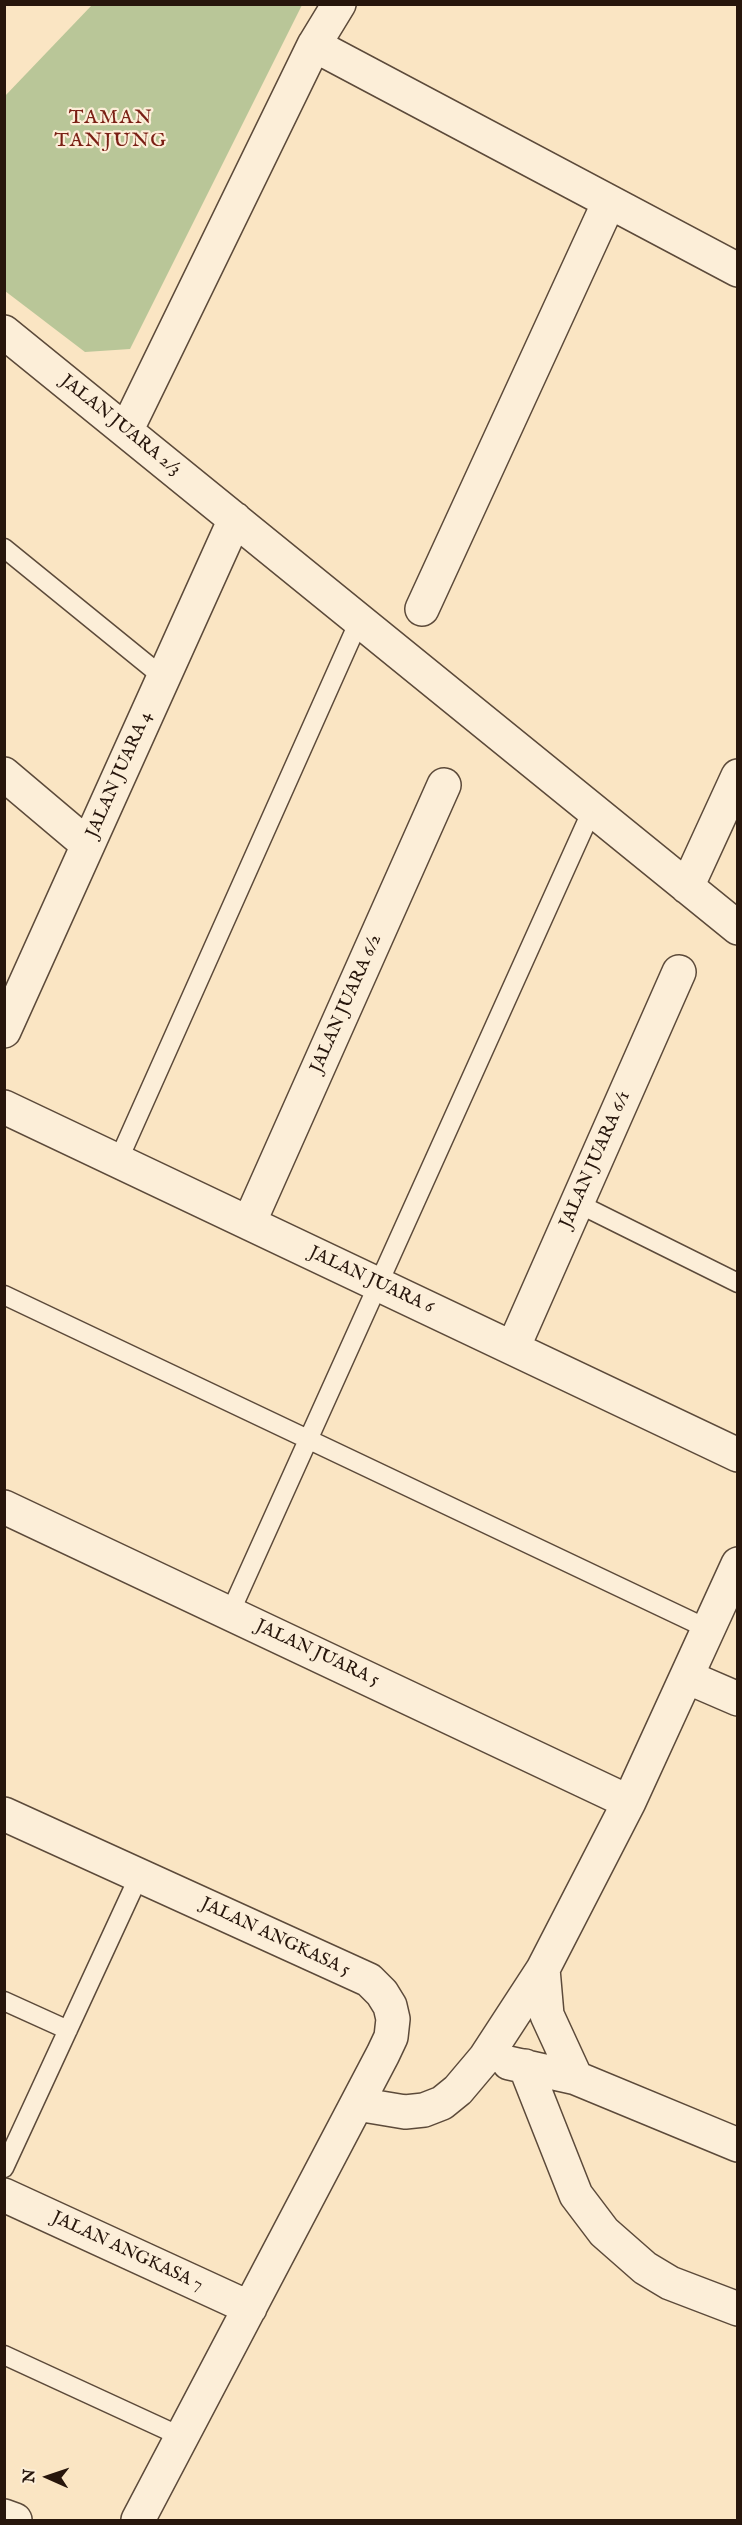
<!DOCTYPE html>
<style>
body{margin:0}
#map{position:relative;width:742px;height:2525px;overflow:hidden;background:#fae5c3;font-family:"IM FELL English",serif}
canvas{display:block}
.frame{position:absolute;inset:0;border:6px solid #27160c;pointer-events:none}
.north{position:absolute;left:18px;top:2447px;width:60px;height:60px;-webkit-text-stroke:4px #fceed8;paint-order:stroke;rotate:273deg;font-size:16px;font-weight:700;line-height:24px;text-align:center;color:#27160c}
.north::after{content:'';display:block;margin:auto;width:21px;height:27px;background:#27160c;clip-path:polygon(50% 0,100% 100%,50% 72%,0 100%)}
</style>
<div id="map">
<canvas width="742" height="2525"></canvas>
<div class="frame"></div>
<div class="north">N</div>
</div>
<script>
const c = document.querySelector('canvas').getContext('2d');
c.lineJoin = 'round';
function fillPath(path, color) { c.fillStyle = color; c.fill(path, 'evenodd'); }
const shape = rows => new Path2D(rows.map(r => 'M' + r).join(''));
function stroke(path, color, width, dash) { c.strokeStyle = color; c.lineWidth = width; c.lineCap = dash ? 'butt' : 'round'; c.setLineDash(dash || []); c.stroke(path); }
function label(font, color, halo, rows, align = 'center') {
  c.font = font + ' "IM FELL English",serif'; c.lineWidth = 4.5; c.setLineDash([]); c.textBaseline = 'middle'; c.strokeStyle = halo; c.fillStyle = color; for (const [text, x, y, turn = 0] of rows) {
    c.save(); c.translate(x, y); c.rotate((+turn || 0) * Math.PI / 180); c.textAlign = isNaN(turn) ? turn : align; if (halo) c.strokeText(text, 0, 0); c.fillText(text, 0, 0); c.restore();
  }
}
const green = shape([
 [92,5,302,5,130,349,85,352,5,291,4,97]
]);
const lane = shape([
 [4,548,164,678],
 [118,1161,359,621],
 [577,1203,738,1283],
 [4,1295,708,1629],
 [230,1613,592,810],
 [4,2001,68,2030],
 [4,2168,139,1876],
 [4,2355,182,2437]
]);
const street = shape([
 [314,45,738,270],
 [4,332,738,928],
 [126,431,314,45,339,4],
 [422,609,609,202],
 [4,774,88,845],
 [687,887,738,776],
 [4,1031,235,519],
 [4,1107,738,1455],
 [249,1223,444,785],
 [513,1348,679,972],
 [4,1507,629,1802],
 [687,1677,738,1699],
 [4,1814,369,1980,382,1993,390,2006,393,2019,391,2037,383,2054,138,2520],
 [543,1969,547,2015,576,2078],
 [509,2063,576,2078,738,2145],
 [525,2066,576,2195,604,2232,645,2268,670,2283,738,2309],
 [357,2104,405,2112,424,2110,442,2103,458,2090,485,2058,543,1969,629,1802,738,1564],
 [4,2195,250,2308],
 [4,2516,15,2520]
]);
const streetNames = [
 ["JALAN JUARA 2/3",120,426,39],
 ["JALAN JUARA 4",120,775,-66],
 ["JALAN JUARA 6/2",347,1004,-66],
 ["JALAN JUARA 6/1",596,1160,-66],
 ["JALAN JUARA 6",371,1281,25],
 ["JALAN JUARA 5",317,1654,25],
 ["JALAN ANGKASA 5",275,1938,25],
 ["JALAN ANGKASA 7",127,2252,25]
];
const neighbourhoodNames = [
 ["TAMAN",111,119],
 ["TANJUNG",111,142]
];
fillPath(green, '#b9c698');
stroke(lane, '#5c4a3a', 21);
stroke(street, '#5c4a3a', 36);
stroke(lane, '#fceed8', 18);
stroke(street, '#fceed8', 33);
label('18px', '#27160c', '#fceed8', streetNames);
c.letterSpacing = '1.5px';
label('20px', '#7a1f14', '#fceed8', neighbourhoodNames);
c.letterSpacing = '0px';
</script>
